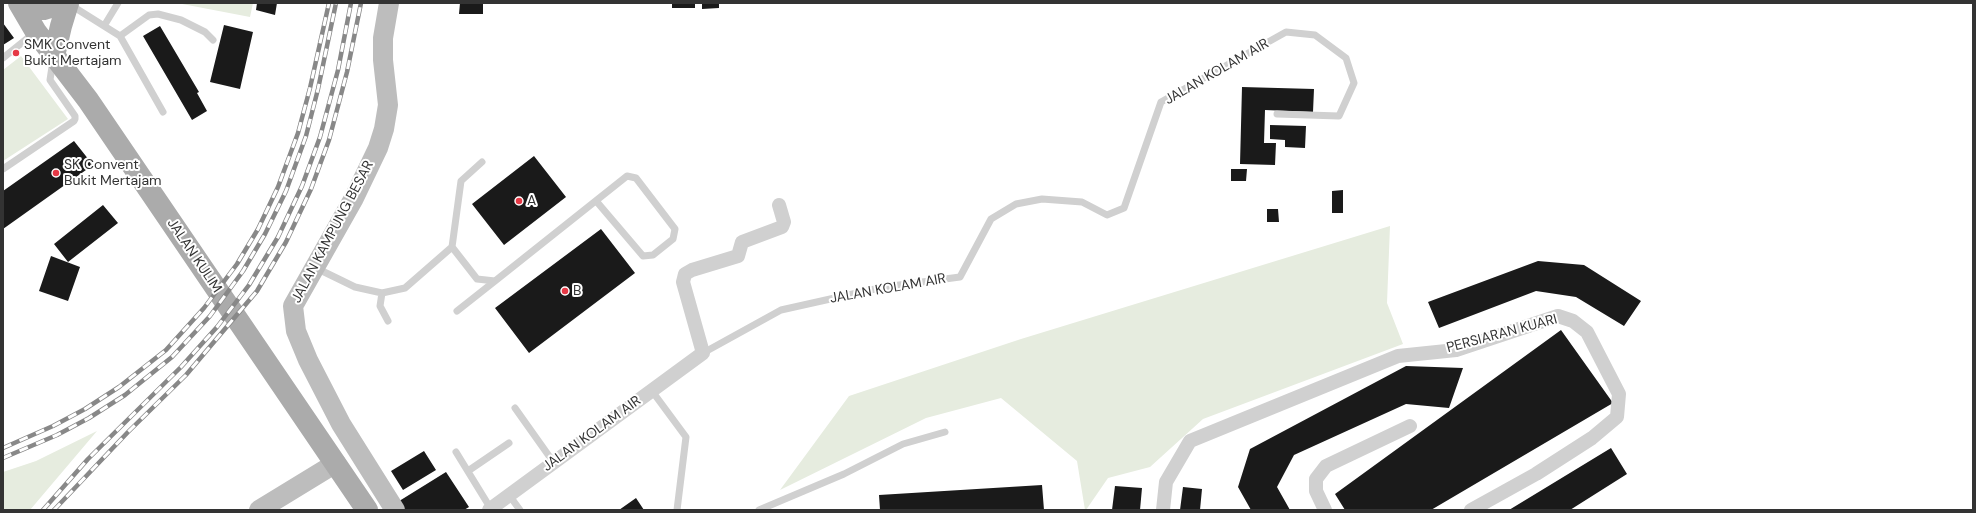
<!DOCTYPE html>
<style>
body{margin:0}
#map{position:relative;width:1976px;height:513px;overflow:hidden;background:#fff;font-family:"DM Sans",sans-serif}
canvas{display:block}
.frame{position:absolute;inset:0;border:4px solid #333;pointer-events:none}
</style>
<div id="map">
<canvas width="1976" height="513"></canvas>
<div class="frame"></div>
</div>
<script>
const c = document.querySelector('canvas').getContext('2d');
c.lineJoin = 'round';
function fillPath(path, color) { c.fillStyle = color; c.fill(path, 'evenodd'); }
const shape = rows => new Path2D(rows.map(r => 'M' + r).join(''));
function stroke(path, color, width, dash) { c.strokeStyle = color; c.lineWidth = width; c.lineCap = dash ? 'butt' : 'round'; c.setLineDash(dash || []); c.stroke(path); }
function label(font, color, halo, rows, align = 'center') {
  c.font = font + ' "DM Sans",sans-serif'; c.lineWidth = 4; c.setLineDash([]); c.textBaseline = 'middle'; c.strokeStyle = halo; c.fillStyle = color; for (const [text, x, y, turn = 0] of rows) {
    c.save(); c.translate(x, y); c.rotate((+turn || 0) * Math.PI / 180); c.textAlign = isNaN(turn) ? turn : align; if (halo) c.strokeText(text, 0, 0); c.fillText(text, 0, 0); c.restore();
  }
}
const green = shape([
 [177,3,253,3,250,17],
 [21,56,68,119,3,161,3,70],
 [1390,226,1387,303,1403,344,1203,419,1150,467,1108,478,1086,510,1085,510,1077,461,1001,398,926,418,780,490,849,396,1021,339],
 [97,431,30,510,3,510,3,472,36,461]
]);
const building = shape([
 [257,3,277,3,275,15,256,10],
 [460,3,483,3,483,14,459,14],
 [672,3,695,3,695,8,672,8],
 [702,3,719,3,719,8,702,9],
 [3,23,14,38,3,45],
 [224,25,253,32,240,89,210,82],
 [160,26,199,92,197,93,207,111,192,120,143,36],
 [1242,87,1314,89,1313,112,1265,110,1264,143,1276,143,1275,165,1240,164],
 [1270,125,1306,126,1305,148,1285,147,1285,140,1270,139],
 [74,141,93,165,3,229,3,191],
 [534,156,566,197,504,245,472,204],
 [1231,169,1247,169,1246,181,1231,181],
 [1343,190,1343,213,1332,213,1332,191],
 [103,205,118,223,68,262,54,244],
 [1267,209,1278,209,1279,222,1267,222],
 [601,229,635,273,529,353,495,308],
 [51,256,80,267,68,301,39,291],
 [1538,261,1584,265,1641,301,1624,326,1576,297,1536,291,1439,328,1428,302],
 [1561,330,1613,403,1431,510,1345,510,1335,494],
 [1406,366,1463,368,1449,408,1406,404,1294,455,1277,487,1290,510,1251,510,1238,487,1250,449],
 [1611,448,1627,474,1570,510,1509,510],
 [424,451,436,470,403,490,391,471],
 [446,472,469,507,464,510,401,510,396,503],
 [1042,485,1044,510,880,510,879,495],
 [1115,486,1142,488,1140,510,1112,510],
 [1183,487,1202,489,1200,510,1180,510],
 [636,498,644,510,619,510]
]);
const lane = shape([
 [72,3,77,9,120,36,163,112],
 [104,26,118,3],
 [120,36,149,15,158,14,181,20,205,32,213,40],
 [3,58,34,33],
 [3,169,74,121,75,119,75,116,50,80,53,60],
 [452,247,477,279,495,281,627,176,636,178,675,229,673,239,653,255,643,256,597,202],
 [316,268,355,287,382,293,405,288,452,247,461,181,482,162],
 [382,293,380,306,388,321],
 [457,311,495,281],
 [703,353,781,310,884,287,960,277,991,219,1016,204,1042,199,1082,202,1107,215,1124,208,1161,102,1286,32,1315,35,1346,58,1354,83,1339,116,1277,114],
 [652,391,686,437,677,510],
 [515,408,554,463],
 [456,452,491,509],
 [468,471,509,443],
 [509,495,520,510],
 [759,510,844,474,903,444,945,432]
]);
const street = shape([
 [489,510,703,353,683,282,685,274,692,270,738,256,742,242,782,227,784,222,779,205],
 [1163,510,1166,482,1190,441,1398,356,1456,350,1558,316,1573,321,1587,332,1619,394,1617,417,1592,438,1536,474,1471,510],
 [1325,510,1316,491,1316,479,1326,466,1410,426]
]);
const secondary = shape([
 [389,3,383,38,383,60,388,105,384,129,378,148,354,198,293,306,296,331,308,360,341,424,395,510],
 [259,510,336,463]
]);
const primary = shape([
 [19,3,36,32,88,100,367,510],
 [32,3,44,9,63,3],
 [54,56,61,26,68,3]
]);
const rail = shape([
 [3,448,53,426,85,409,119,387,166,350,204,308,237,264,258,229,278,187,298,133,310,88,329,3],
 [3,458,57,435,89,418,125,395,172,357,210,316,243,271,265,234,286,191,306,136,318,89,336,3],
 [43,510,88,459,181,367,217,327,249,285,278,237,302,186,320,137,338,70,351,3],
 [54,510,128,432,186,375,257,291,286,242,311,189,329,140,347,72,361,3]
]);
const markers = [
 [16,53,4,"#e63946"],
 [56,173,4,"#e63946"],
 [519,201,4,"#e63946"],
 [565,291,4,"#e63946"]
];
const poiNames = [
 ["SMK Convent",24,45],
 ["Bukit Mertajam",24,61],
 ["SK Convent",64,165],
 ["Bukit Mertajam",64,181],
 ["A",527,201],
 ["B",573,291]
];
const streetNames = [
 ["JALAN KOLAM AIR",1217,72,-30],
 ["JALAN KAMPUNG BESAR",333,232,-62],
 ["JALAN KULIM",194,256,56],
 ["JALAN KOLAM AIR",888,289,-10],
 ["PERSIARAN KUARI",1502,334,-15],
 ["JALAN KOLAM AIR",592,434,-36]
];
fillPath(green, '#e6ecdf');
fillPath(building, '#1a1a1a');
stroke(lane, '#d0d0d0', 7);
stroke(street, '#d0d0d0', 14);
stroke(secondary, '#bdbdbd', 20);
stroke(primary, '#ababab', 22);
stroke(rail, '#888', 4.5);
stroke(rail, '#fff', 3, [9]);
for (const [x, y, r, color] of markers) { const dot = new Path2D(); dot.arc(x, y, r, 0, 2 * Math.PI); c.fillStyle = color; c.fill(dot); stroke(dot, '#fff', 1.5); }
label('14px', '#333', '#fff', poiNames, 'left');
label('14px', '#333', '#fff', streetNames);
</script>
